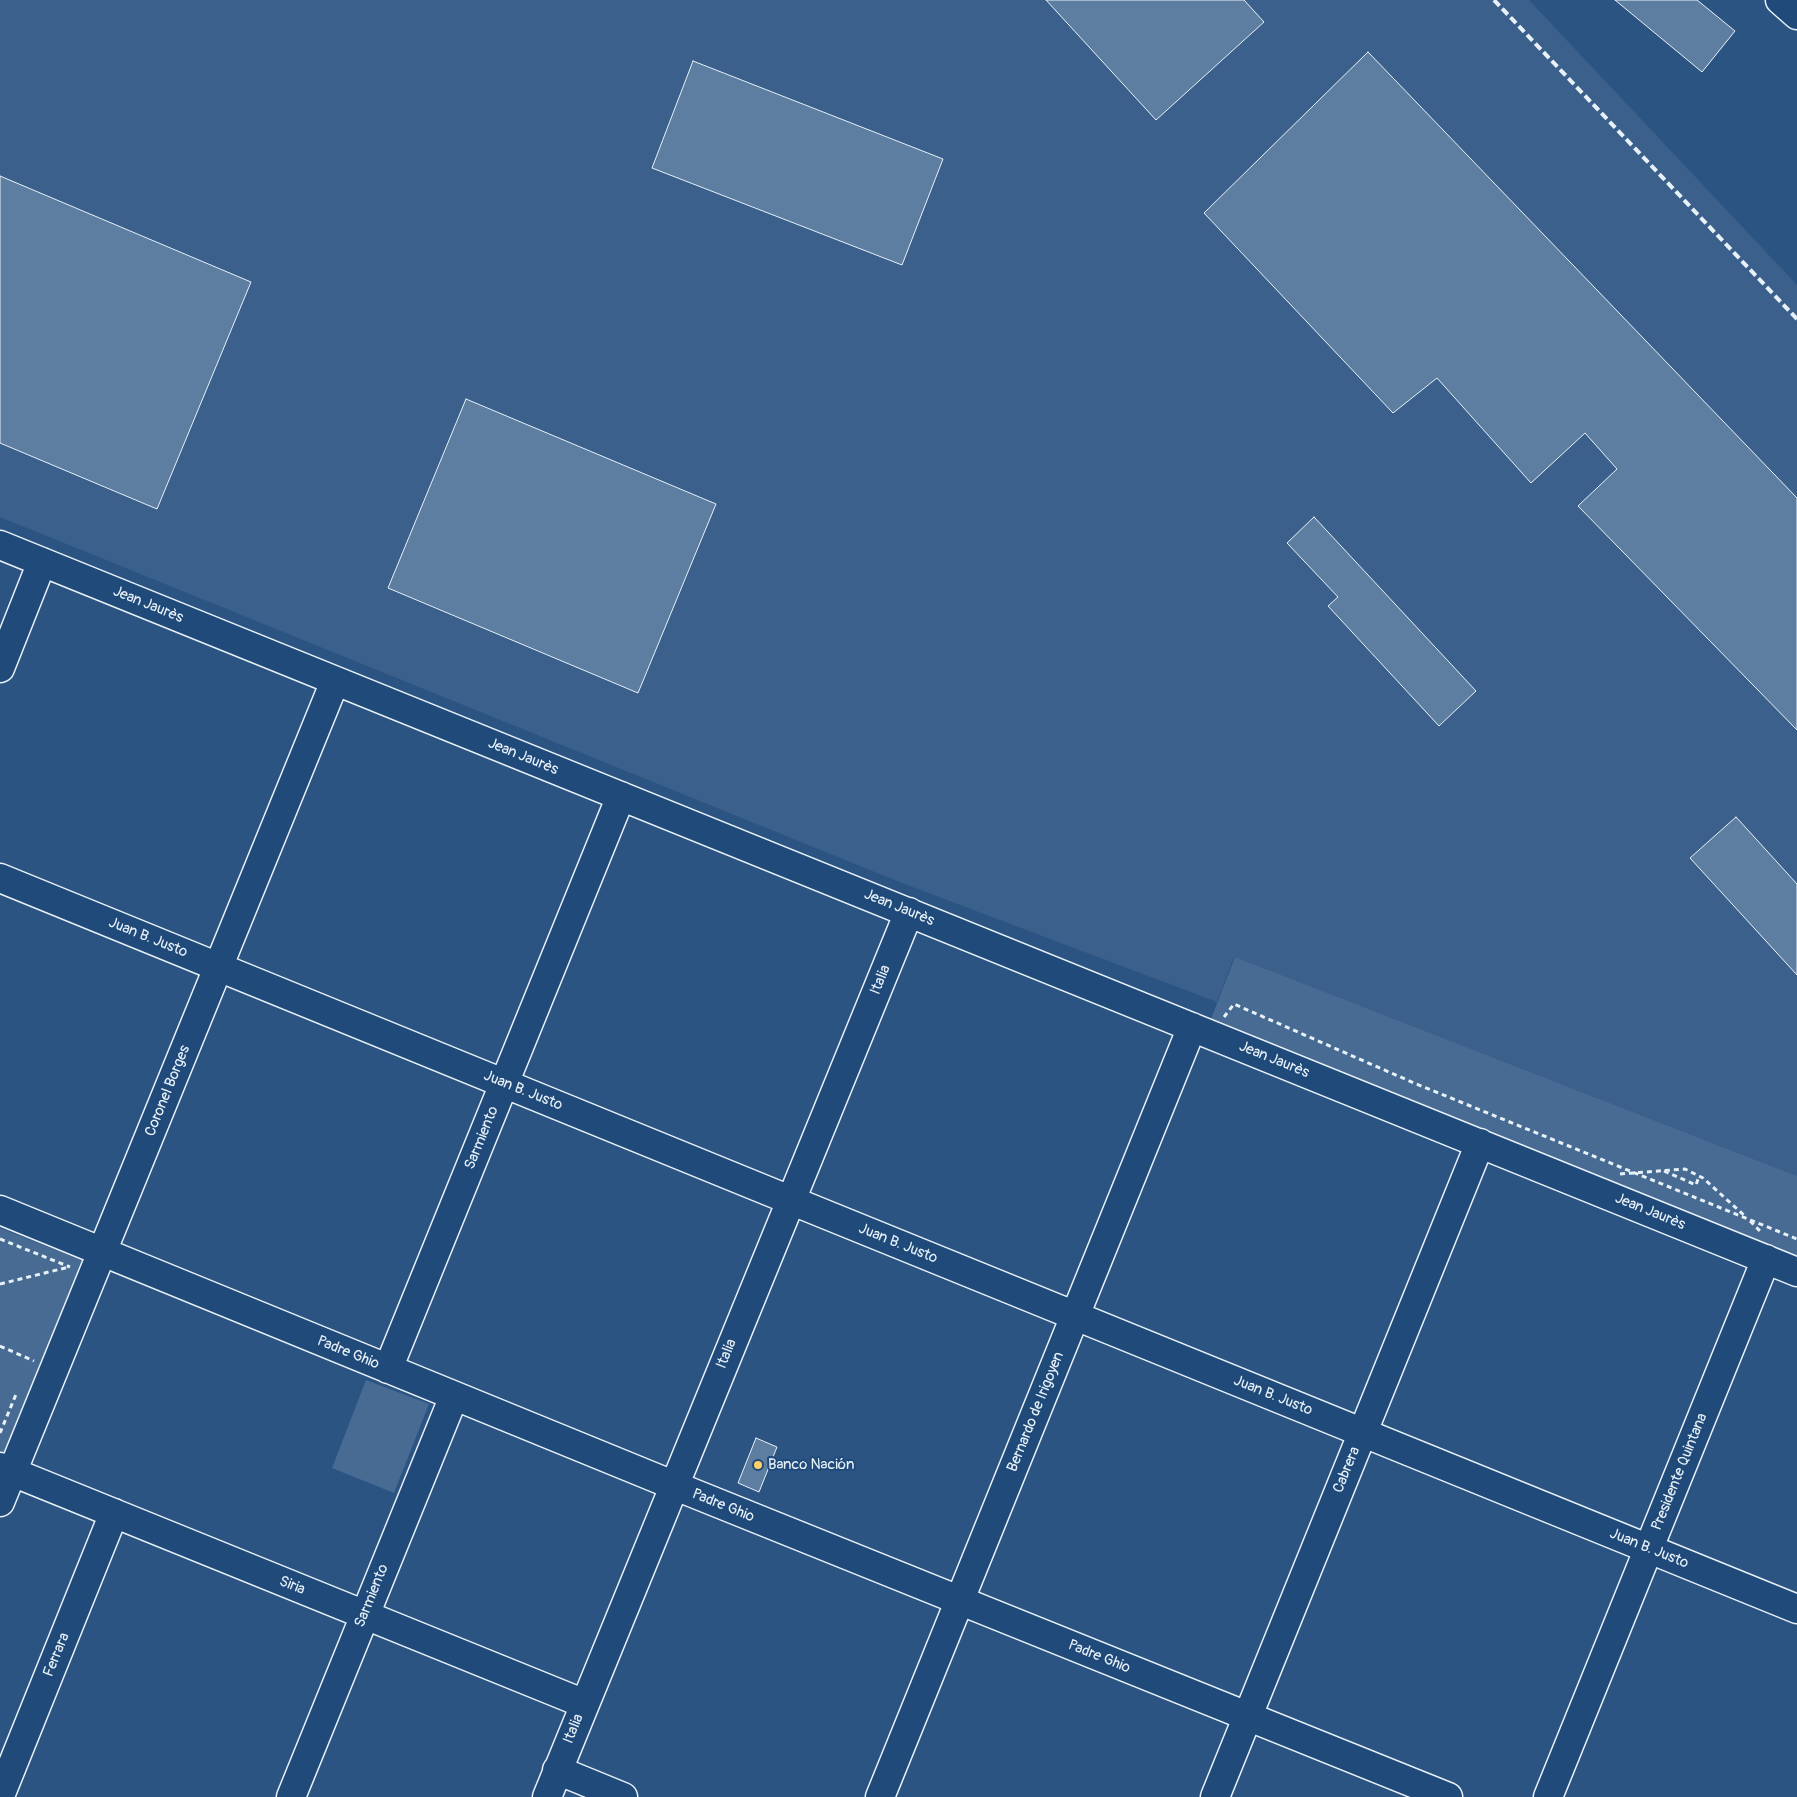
<!DOCTYPE html>
<meta charset="utf-8">
<style>
body{margin:0}
canvas{display:block;background:#2b5482}
</style>
<canvas width="1797" height="1797"></canvas>
<script>
const c = document.querySelector('canvas').getContext('2d');
c.lineJoin = 'round';
function fillPath(path, color) { c.fillStyle = color; c.fill(path, 'evenodd'); }
const shape = rows => new Path2D(rows.map(r => 'M' + r).join(''));
function stroke(path, color, width, dash) { c.strokeStyle = color; c.lineWidth = width; c.lineCap = dash ? 'butt' : 'round'; c.setLineDash(dash || []); c.stroke(path); }
function label(font, color, halo, rows, align = 'center') {
  c.font = font + ' Pangolin,sans-serif'; c.lineWidth = 4; c.setLineDash([]); c.textBaseline = 'middle'; c.strokeStyle = halo; c.fillStyle = color; for (const [text, x, y, turn = 0] of rows) {
    c.save(); c.translate(x, y); c.rotate((+turn || 0) * Math.PI / 180); c.textAlign = isNaN(turn) ? turn : align; if (halo) c.strokeText(text, 0, 0); c.fillText(text, 0, 0); c.restore();
  }
}
const built = shape([
 [0,0,1529,0,1797,285,1797,1176,1234,957,1217,1002,902,883,0,517]
]);
const green = shape([
 [1235,957,1797,1176,1797,1258,1211,1019],
 [0,1228,84,1261,6,1455,0,1452],
 [366,1380,429,1404,394,1493,332,1468]
]);
const building = shape([
 [1046,0,1244,0,1264,22,1156,120,1046,0],
 [1615,0,1697,0,1735,31,1702,72,1615,0],
 [1368,52,1797,498,1797,730,1578,506,1617,469,1585,433,1531,483,1437,378,1393,413,1204,213,1368,52],
 [693,61,943,159,902,265,652,168,693,61],
 [0,176,251,282,157,509,0,443,0,176],
 [466,399,716,504,638,693,388,588,466,399],
 [1314,517,1476,691,1439,726,1328,606,1338,597,1287,543,1314,517],
 [1736,817,1797,884,1797,975,1690,858,1736,817],
 [756,1438,777,1447,759,1492,738,1483,756,1438]
]);
const path = shape([
 [1224,1017,1234,1004,1414,1083,1797,1239],
 [1664,1171,1696,1185,1699,1176],
 [1620,1174,1685,1169,1703,1178,1746,1217],
 [1750,1221,1760,1231],
 [0,1239,70,1267],
 [0,1284,69,1267],
 [0,1346,34,1361],
 [0,1433,17,1392]
]);
const minor = shape([
 [1780,0,1797,15],
 [0,545,1797,1272],
 [0,668,42,562],
 [0,878,790,1200,1797,1609],
 [0,1210,673,1485,1448,1797],
 [388,1369,621,796],
 [0,1467,585,1704],
 [0,1502,335,681],
 [557,1770,623,1797],
 [0,1796,114,1513],
 [291,1797,454,1396],
 [547,1797,909,912],
 [880,1797,1192,1027],
 [1215,1797,1480,1143],
 [1548,1797,1766,1259]
]);
const rail = shape([
 [1494,0,1797,319]
]);
const markers = [
 [758,1465,5,"#ffd166"]
];
const streetNames = [
 ["Jean Jaurès",148,605,22],
 ["Jean Jaurès",523,757,22],
 ["Jean Jaurès",899,908,22],
 ["Juan B. Justo",148,938,22],
 ["Italia",881,980,-68],
 ["Jean Jaurès",1274,1060,22],
 ["Coronel Borges",168,1091,-68],
 ["Juan B. Justo",523,1091,22],
 ["Sarmiento",482,1138,-68],
 ["Jean Jaurès",1650,1212,22],
 ["Juan B. Justo",898,1244,22],
 ["Padre Ghio",348,1353,22],
 ["Italia",727,1354,-68],
 ["Juan B. Justo",1273,1396,22],
 ["Bernardo de Irigoyen",1036,1412,-68],
 ["Cabrera",1347,1470,-68],
 ["Presidente Quintana",1680,1472,-68],
 ["Padre Ghio",723,1506,22],
 ["Juan B. Justo",1649,1549,22],
 ["Siria",292,1586,22],
 ["Sarmiento",372,1596,-68],
 ["Ferrara",57,1655,-68],
 ["Padre Ghio",1099,1657,22],
 ["Italia",574,1729,-68]
];
const poiNames = [
 ["Banco Nación",768,1465]
];
fillPath(built, '#3a608b');
fillPath(green, '#476b93');
fillPath(building, '#5d7da1');
stroke(building, '#e8f1f8', 1);
stroke(minor, '#e8f1f8', 31);
stroke(path, '#e8f1f8', 3, [5, 4]);
stroke(minor, '#1f4a7a', 28);
stroke(rail, '#e8f1f8', 4, [8, 4]);
for (const [x, y, r, color] of markers) { const dot = new Path2D(); dot.arc(x, y, r, 0, 2 * Math.PI); c.fillStyle = color; c.fill(dot); stroke(dot, '#1f4a7a', 2); }
label('15px', '#e8f1f8', '#1f4a7a', streetNames);
label('15px', '#e8f1f8', '#1f4a7a', poiNames, 'left');
</script>
